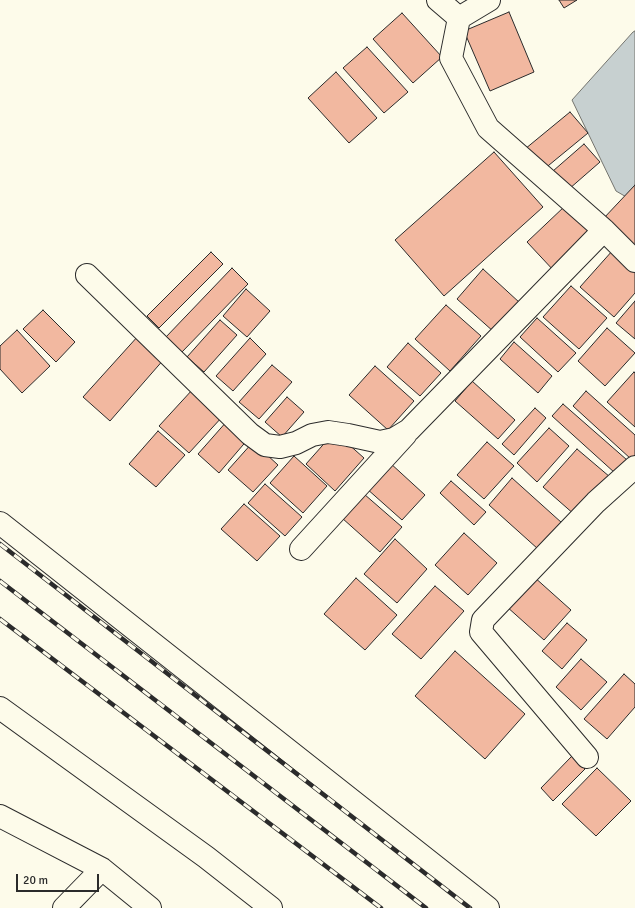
<!DOCTYPE html>
<style>
body{margin:0}
#map{position:relative;width:635px;height:908px;overflow:hidden;background:#fdfbea;font-family:Signika,sans-serif}
canvas{display:block}
.scale{position:absolute;left:16px;top:874px;width:83px;height:18px;box-sizing:border-box;border:2px solid #2b2b2b;border-top:0;padding-left:5px;font-size:12px;line-height:14px;white-space:nowrap;color:#2b2b2b;-webkit-text-stroke:3px #fdfbea;paint-order:stroke}
</style>
<div id="map">
<canvas width="635" height="908"></canvas>
<div class="scale">20 m</div>
</div>
<script>
const c = document.querySelector('canvas').getContext('2d');
c.lineJoin = 'round';
function fillPath(path, color) { c.fillStyle = color; c.fill(path, 'evenodd'); }
const shape = rows => new Path2D(rows.map(r => 'M' + r).join(''));
function stroke(path, color, width, dash) { c.strokeStyle = color; c.lineWidth = width; c.lineCap = dash ? 'butt' : 'round'; c.setLineDash(dash || []); c.stroke(path); }
const water = shape([
 [635,31,635,202,616,191,572,100,633,32,635,31]
]);
const building = shape([
 [559,0,577,0,564,8,559,0],
 [509,12,534,72,490,91,464,31,509,12],
 [402,13,442,57,413,83,373,39,402,13],
 [367,47,408,92,384,113,343,68,367,47],
 [336,72,377,118,349,143,308,98,336,72],
 [570,112,588,133,543,170,525,149,570,112],
 [584,144,600,162,569,189,553,171,584,144],
 [494,152,543,207,444,296,395,240,494,152],
 [635,185,635,249,603,219,635,185],
 [565,206,593,235,555,272,527,242,565,206],
 [613,250,635,270,635,293,614,317,580,287,613,250],
 [211,252,223,264,159,328,147,316,211,252],
 [232,268,248,284,181,353,165,338,232,268],
 [483,269,520,303,494,332,457,299,483,269],
 [571,286,607,318,579,349,543,317,571,286],
 [246,289,270,311,247,337,223,316,246,289],
 [635,301,635,339,616,323,635,301],
 [446,305,481,336,450,371,415,339,446,305],
 [43,310,75,342,56,362,23,329,43,310],
 [537,318,576,353,558,372,520,337,537,318],
 [220,320,237,335,204,372,187,357,220,320],
 [607,328,635,353,605,386,578,361,607,328],
 [17,330,50,366,22,393,0,369,0,346,17,330],
 [139,335,165,358,110,421,83,397,139,335],
 [250,338,266,354,233,391,216,376,250,338],
 [514,342,552,376,538,393,500,359,514,342],
 [408,343,441,373,420,396,387,367,408,343],
 [272,365,292,382,259,419,239,402,272,365],
 [375,366,414,401,388,430,349,395,375,366],
 [634,372,635,373,635,427,607,402,634,372],
 [472,381,515,420,498,439,455,401,472,381],
 [193,389,223,416,189,453,159,426,193,389],
 [586,391,635,435,635,455,631,459,573,406,586,391],
 [287,397,304,412,282,437,265,422,287,397],
 [563,404,627,460,615,473,552,416,563,404],
 [535,408,546,418,514,455,502,444,535,408],
 [228,420,249,438,219,473,198,454,228,420],
 [549,428,569,446,537,482,517,463,549,428],
 [158,431,185,455,156,487,129,464,158,431],
 [337,434,364,458,335,491,306,464,330,437,337,434],
 [253,442,278,465,253,492,228,470,253,442],
 [487,442,514,466,484,499,457,475,487,442],
 [577,449,610,477,575,515,543,487,577,449],
 [294,456,327,486,303,513,270,483,294,456],
 [389,462,425,495,402,520,366,488,389,462],
 [512,478,562,523,538,549,489,505,512,478],
 [451,481,486,512,474,525,440,493,451,481],
 [265,484,302,517,285,536,248,503,265,484],
 [364,494,402,527,380,552,342,518,364,494],
 [244,504,280,536,257,561,221,529,244,504],
 [464,533,497,563,468,595,435,565,464,533],
 [395,539,427,569,397,603,364,574,395,539],
 [533,576,571,610,544,640,506,606,533,576],
 [356,578,397,615,365,650,324,614,356,578],
 [435,586,464,611,421,659,392,634,435,586],
 [567,623,587,640,562,669,542,651,567,623],
 [455,651,525,714,485,759,415,696,455,651],
 [581,659,607,682,581,710,556,687,581,659],
 [624,674,635,684,635,707,607,739,584,719,624,674],
 [572,756,585,769,553,801,541,788,572,756],
 [597,768,631,801,596,836,562,804,597,768]
]);
const minor = shape([
 [438,0,459,18,489,0],
 [459,18,451,58,488,128,604,230],
 [87,275,250,434,265,445,280,447,296,443,312,435,328,432,348,435,380,442,394,439,409,430,604,230,635,261],
 [0,523,488,908],
 [301,549,406,434],
 [0,708,206,857,271,908],
 [587,757,481,632,483,620,596,502,635,467],
 [0,816,102,869,150,908],
 [64,908,102,869]
]);
const rail = shape([
 [0,544,470,908],
 [0,581,426,908],
 [0,619,381,908]
]);
fillPath(water, '#c7d0d0');
stroke(water, '#74746e', 1);
fillPath(building, '#f2b8a0');
stroke(building, '#2b2b2b', 1);
stroke(minor, '#2b2b2b', 24);
stroke(minor, '#fdfbea', 22);
stroke(rail, '#2b2b2b', 4.5);
stroke(rail, '#fdfbea', 3, [9]);
</script>
